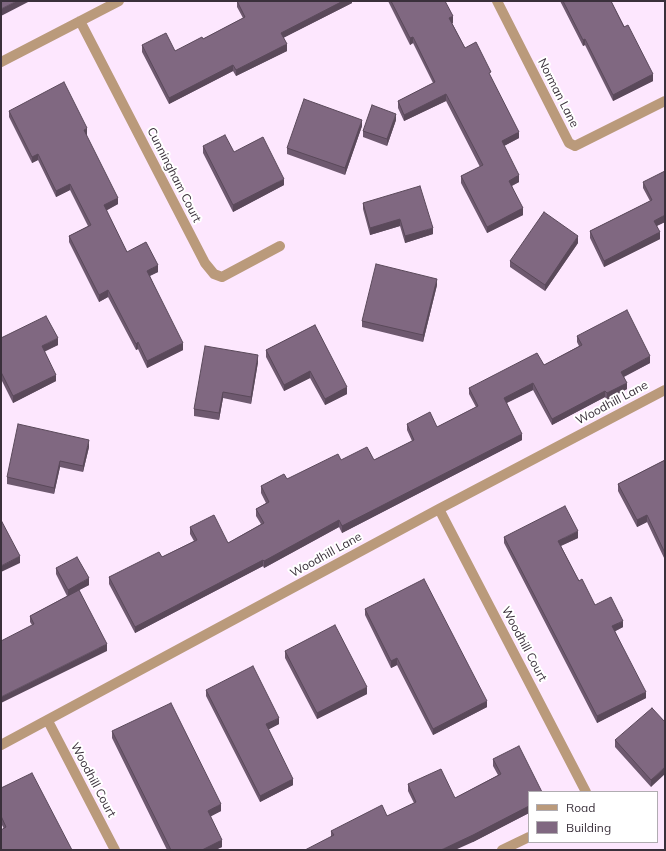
<!DOCTYPE html>
<style>
body{margin:0}
#map{position:relative;width:666px;height:851px;overflow:hidden;background:#fde7fe;font-family:Mulish,sans-serif}
canvas{display:block}
.frame{position:absolute;inset:0;border:2px solid #3a303b;pointer-events:none}
.legend{position:absolute;left:528px;top:791px;width:130px;height:52px;box-sizing:border-box;background:#fff;border:1px solid #b0acb1;margin:0;padding:5px 7px;list-style:none;font-size:12px;color:#3a303b}
.legend li{display:flex;align-items:center;gap:8px;height:20px}
.legend b{width:20px;border:1px solid #b0acb1}
</style>
<div id="map">
<canvas width="666" height="851"></canvas>
<div class="frame"></div>
<ul class="legend">
<li><b style="height:5px;background:#ba9a7b"></b>Road</li>
<li><b style="height:11px;background:#806881"></b>Building</li>
</ul>
</div>
<script>
const c = document.querySelector('canvas').getContext('2d');
c.lineJoin = 'round';
const shape = rows => new Path2D(rows.map(r => 'M' + r).join(''));
function stroke(path, color, width, dash) { c.strokeStyle = color; c.lineWidth = width; c.lineCap = dash ? 'butt' : 'round'; c.setLineDash(dash || []); c.stroke(path); }
function fillPath(path, color) { c.fillStyle = color; c.fill(path, 'evenodd'); }
function label(font, color, halo, rows, align = 'center') {
  c.font = font + ' Mulish,sans-serif'; c.lineWidth = 4; c.setLineDash([]); c.textBaseline = 'middle'; c.strokeStyle = halo; c.fillStyle = color; for (const [text, x, y, turn = 0] of rows) {
    c.save(); c.translate(x, y); c.rotate((+turn || 0) * Math.PI / 180); c.textAlign = isNaN(turn) ? turn : align; if (halo) c.strokeText(text, 0, 0); c.fillText(text, 0, 0); c.restore();
  }
}
const minor = shape([
 [497,1,569,143,575,146,665,101],
 [80,21,205,263,214,274,222,277,280,246],
 [1,62,119,1],
 [439,509,586,792],
 [48,721,115,850],
 [1,745,439,509,665,390],
 [502,850,529,837]
]);
const wall = shape([
 [237,1,352,1,352,3,283,38,287,51,236,76,233,71,169,104,142,52,142,45,175,51,203,39,243,18,237,7],
 [388,1,445,1,453,23,452,23,465,48,491,77,519,138,504,146,519,182,512,186,523,215,487,233,461,183,461,176,480,167,446,101,404,121,398,108,398,101,433,83,413,43,410,45],
 [560,1,611,1,653,81,613,101,585,45,583,46],
 [9,111,87,135,86,136,118,204,106,210,127,252,158,272,150,276,183,350,147,368,138,349,136,350,108,297,99,302,69,242,69,236,88,226,70,190,56,197,38,160,32,163,9,117],
 [396,120,387,146,363,137,363,131],
 [362,126,345,175,287,154,287,148],
 [203,146,284,185,233,212,203,153],
 [643,182,665,222,657,226,660,239,604,267,590,238,590,231,650,201,643,188],
 [363,203,433,234,405,243,400,226,370,235,363,209],
 [578,243,545,291,510,267,510,261],
 [437,285,423,342,362,327,362,321],
 [315,325,347,394,325,405,310,378,284,391,266,357,266,350],
 [577,336,650,363,624,377,627,389,607,400,605,397,552,425,533,390,507,403,522,440,342,533,339,527,264,568,263,566,135,633,109,584,109,577,162,557,194,541,190,534,190,527,228,543,261,524,256,516,256,509,266,503,261,493,261,486,287,479,341,460,374,460,412,441,407,430,407,424,437,427,476,407,469,394,469,388,544,365,579,346,577,342],
 [1,338,58,345,44,351,56,381,13,403,1,379],
 [258,362,251,404,223,398,219,420,194,416,194,409],
 [89,447,83,472,60,467,54,494,7,484,7,477],
 [665,460,665,560,647,522,637,527,618,491,618,484],
 [504,537,578,538,561,546,579,581,595,605,623,627,615,631,646,698,597,723,504,543],
 [56,568,89,585,79,590,107,651,32,625,30,622,30,616,67,596,56,574],
 [365,609,487,707,433,735,397,665,391,668,365,615],
 [285,651,367,694,317,719,285,658],
 [206,690,279,724,268,729,293,785,260,802,206,696],
 [665,722,651,787,615,747,615,740],
 [112,731,221,811,210,816,222,847,215,850,167,850,112,738],
 [493,759,529,792,529,813,473,842,331,837,331,831,387,816,414,803,408,791,408,784,455,798,498,775,493,766],
 [1,788,72,850,4,829,1,823]
]);
const shadedWall = shape([
 [17,1,30,1,1,16,1,9],
 [343,1,352,1,352,3,281,39,281,33],
 [453,16,453,23,449,25,449,18],
 [413,37,413,43,410,45,410,38],
 [585,39,585,45,583,46,583,40],
 [287,44,287,51,236,76,236,70],
 [233,65,233,71,169,104,169,98],
 [653,74,653,81,613,101,613,95],
 [446,94,446,101,404,121,404,115],
 [396,114,396,120,387,146,387,139],
 [362,120,362,126,345,175,345,168],
 [87,128,87,135,84,137,84,130],
 [519,132,519,138,502,147,502,141],
 [38,154,38,160,32,163,32,157],
 [519,175,519,182,509,187,509,181],
 [284,179,284,185,233,212,233,205],
 [70,184,70,190,56,197,56,191],
 [118,198,118,204,104,212,104,205],
 [523,208,523,215,487,233,487,227],
 [665,215,665,222,654,227,654,221],
 [400,219,400,226,370,235,370,228],
 [433,228,433,234,405,243,405,236],
 [660,232,660,239,604,267,604,261],
 [578,236,578,243,545,291,545,285],
 [158,265,158,272,147,277,147,271],
 [437,279,437,285,423,342,423,335],
 [108,290,108,297,99,302,99,295],
 [58,338,58,345,42,353,42,346],
 [138,342,138,349,136,350,136,344],
 [183,343,183,350,147,368,147,361],
 [258,355,258,362,251,404,251,397],
 [650,356,650,363,621,378,621,372],
 [310,371,310,378,284,391,284,385],
 [56,375,56,381,13,403,13,396],
 [533,383,533,390,504,404,504,398],
 [627,383,627,389,607,400,607,393],
 [347,387,347,394,325,405,325,399],
 [605,391,605,397,552,425,552,419],
 [223,392,223,398,219,420,219,413],
 [522,434,522,440,342,533,342,526],
 [89,440,89,447,83,472,83,466],
 [60,461,60,467,54,494,54,488],
 [647,515,647,522,637,527,637,520],
 [339,520,339,527,264,568,264,561],
 [578,531,578,538,558,547,558,541],
 [20,556,20,563,1,572,1,566],
 [263,560,263,566,135,633,135,627],
 [89,578,89,585,68,596,68,590],
 [623,621,623,627,612,633,612,626],
 [107,644,107,651,1,703,1,697],
 [397,658,397,665,391,668,391,661],
 [367,687,367,694,317,719,317,713],
 [646,692,646,698,597,723,597,716],
 [487,701,487,707,433,735,433,729],
 [279,718,279,724,266,731,266,724],
 [665,767,665,774,651,787,651,780],
 [293,779,293,785,260,802,260,796],
 [221,804,221,811,208,818,208,811],
 [529,806,529,813,473,842,455,850,441,850],
 [222,840,222,847,215,850,202,850]
]);
const building = shape([
 [1,1,17,1,1,9,1,1],
 [237,1,343,1,281,33,287,44,236,70,233,65,169,98,142,45,166,33,175,51,202,37,203,39,245,17,237,1],
 [391,1,445,1,453,16,449,18,465,48,476,42,491,72,489,73,519,132,502,141,519,175,509,181,523,208,487,227,461,176,483,165,446,94,404,115,398,101,435,82,413,37,410,38,391,1],
 [563,1,611,1,624,27,628,25,653,74,613,95,585,39,583,40,563,1],
 [64,82,87,128,84,130,118,198,104,205,127,252,146,242,158,265,147,271,183,343,147,361,138,342,136,344,108,290,99,295,69,236,91,225,70,184,56,191,38,154,32,157,9,111,64,82],
 [304,99,362,120,345,168,287,148,304,99],
 [372,105,396,114,387,139,363,131,372,105],
 [225,135,234,152,263,137,284,179,233,205,203,146,225,135],
 [665,171,665,215,654,221,660,232,604,261,590,231,652,200,643,182,665,171],
 [420,186,433,228,405,236,400,219,370,228,363,203,420,186],
 [544,212,578,236,545,285,510,261,544,212],
 [376,264,437,279,423,335,362,321,376,264],
 [627,310,650,356,621,372,627,383,607,393,605,391,552,419,533,383,504,398,522,434,342,526,339,520,264,561,263,560,135,627,109,577,159,552,162,557,197,540,190,527,214,515,228,543,264,523,256,509,269,502,261,486,284,474,287,479,338,454,341,460,367,447,374,460,414,440,407,424,430,412,437,427,478,406,469,388,537,353,544,365,582,345,577,336,627,310],
 [46,316,58,338,42,346,56,375,13,396,1,372,1,338,46,316],
 [315,325,347,387,325,399,310,371,284,385,266,350,315,325],
 [205,346,258,355,251,397,223,392,219,413,194,409,205,346],
 [18,424,89,440,83,466,60,461,54,488,7,477,18,424],
 [665,460,665,553,647,515,637,520,618,484,665,460],
 [565,506,578,531,558,541,579,581,582,579,595,605,611,597,623,621,612,626,646,692,597,716,504,537,565,506],
 [1,520,20,556,1,566,1,520],
 [77,557,89,578,68,590,56,568,77,557],
 [424,579,487,701,433,729,397,658,391,661,365,609,424,579],
 [79,590,107,644,1,697,1,641,34,624,30,616,79,590],
 [335,625,367,687,317,713,285,651,335,625],
 [253,666,279,718,266,724,293,779,260,796,206,690,253,666],
 [171,703,221,804,208,811,222,840,202,850,171,850,112,731,171,703],
 [652,708,665,722,665,767,651,780,615,740,652,708],
 [519,746,542,792,529,792,529,806,473,835,441,850,305,850,334,835,331,831,382,805,387,816,416,802,408,784,441,769,455,798,501,774,493,759,519,746],
 [32,773,72,850,1,850,1,830,6,827,1,816,1,788,32,773]
]);
const streetNames = [
 ["Norman Lane",558,93,63],
 ["Cunningham Court",174,175,63],
 ["Woodhill Lane",612,403,-28],
 ["Woodhill Lane",326,555,-29],
 ["Woodhill Court",524,644,62],
 ["Woodhill Court",93,780,62]
];
stroke(minor, '#ba9a7b', 10);
fillPath(wall, '#6e596f');
fillPath(shadedWall, '#5a495a');
fillPath(building, '#806881');
stroke(building, '#5a495a', 1);
label('12px', '#3a303b', '#fff', streetNames);
</script>
